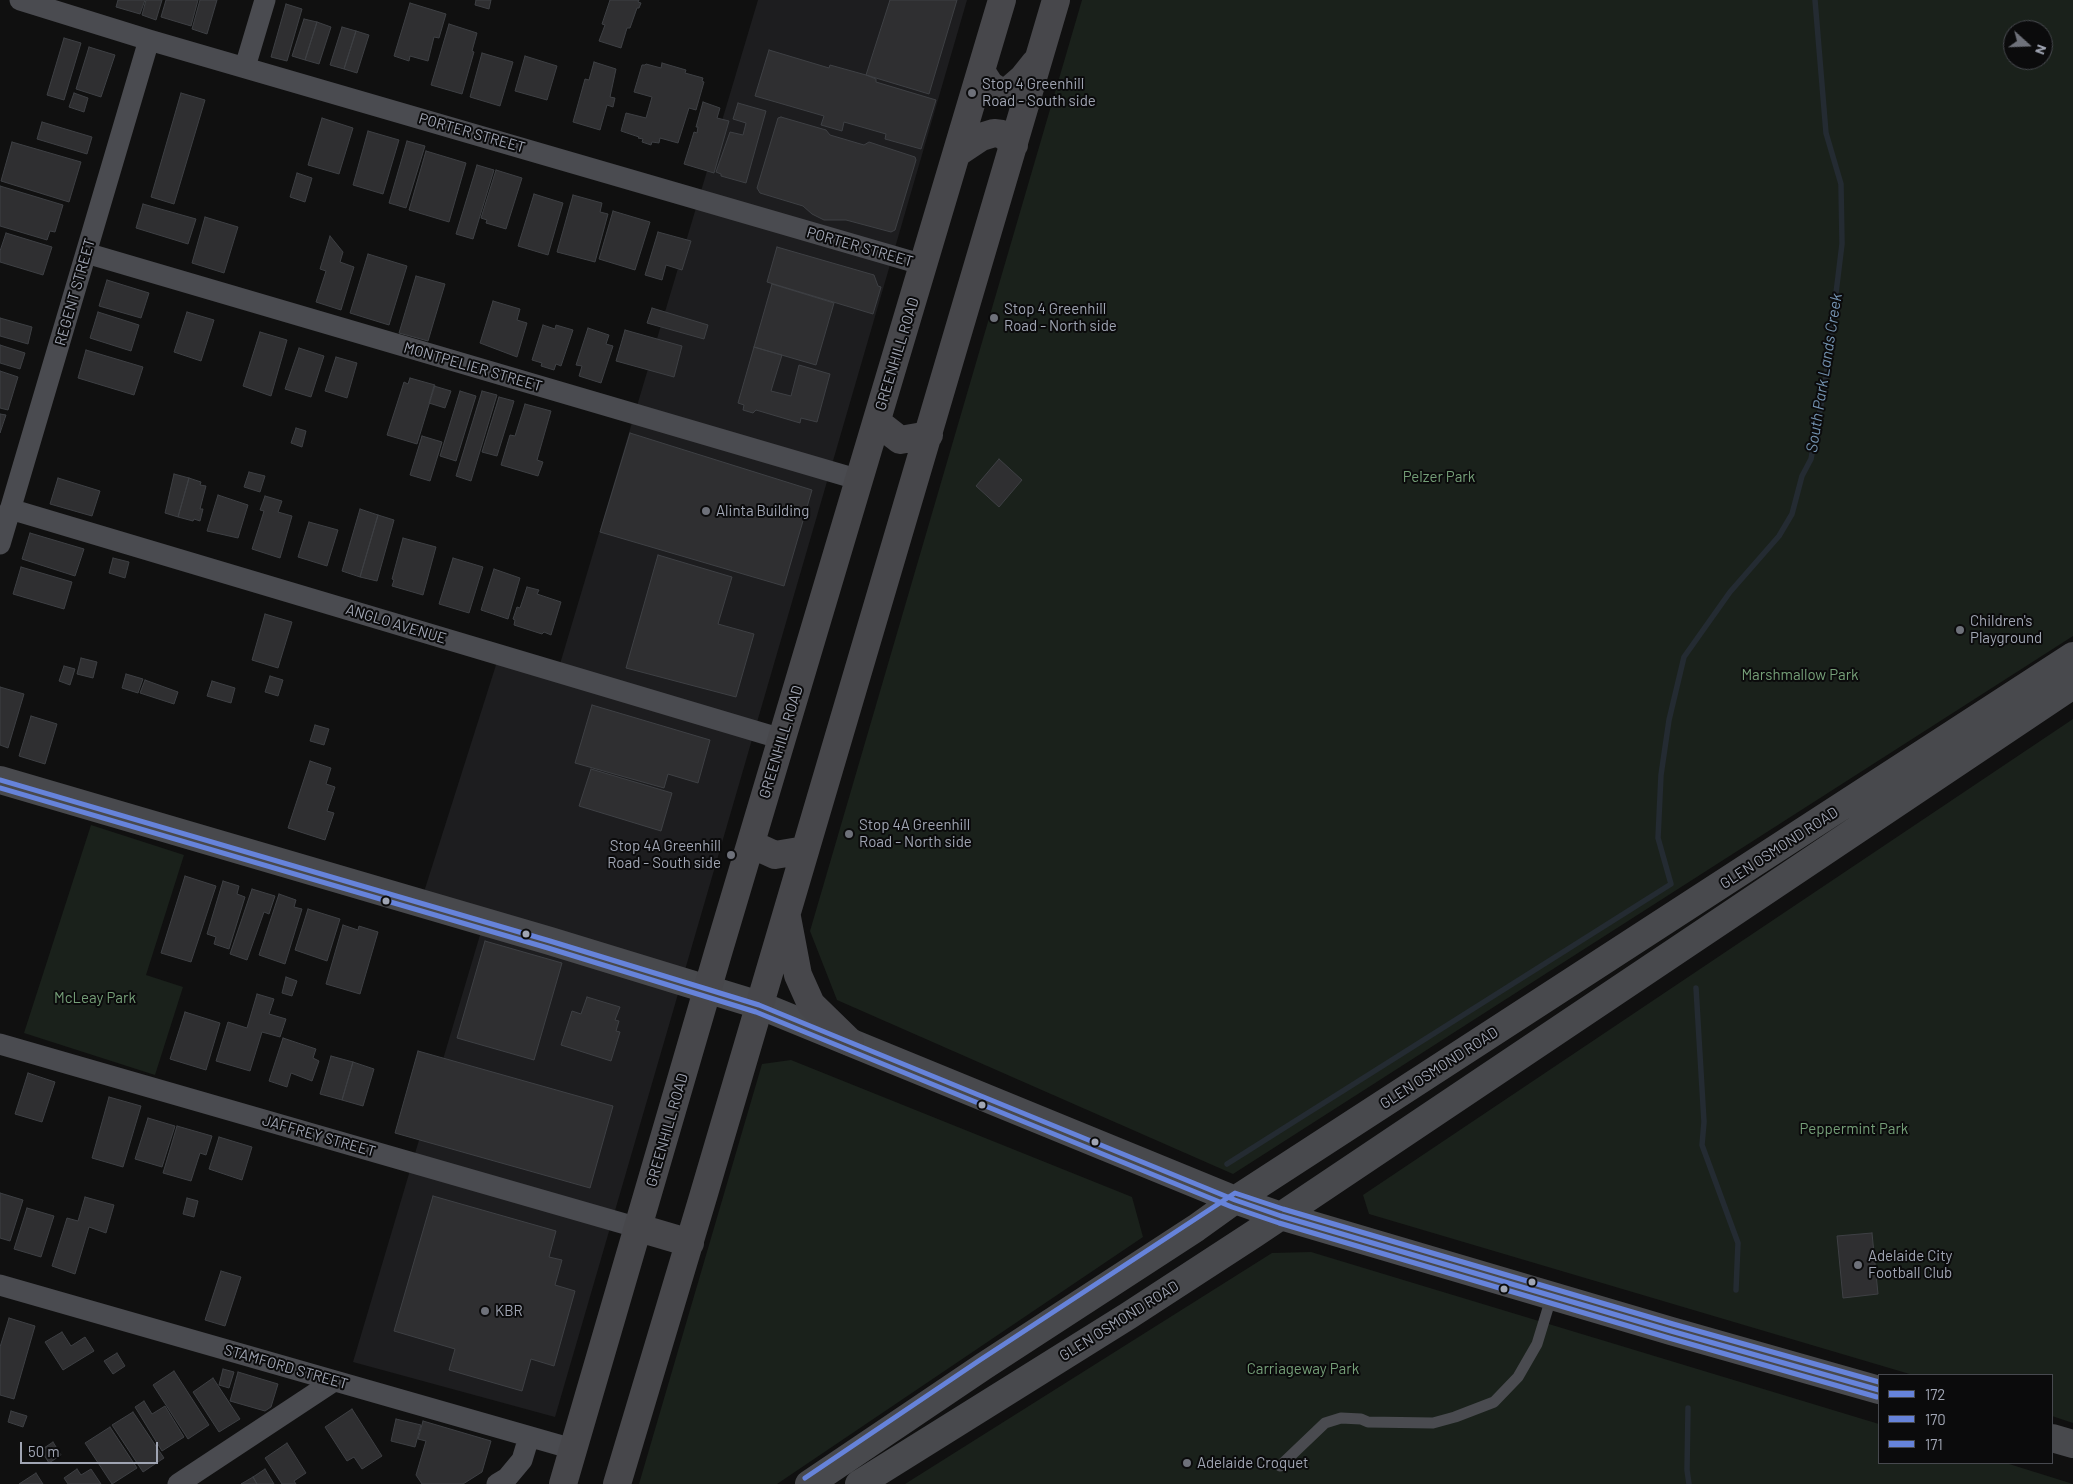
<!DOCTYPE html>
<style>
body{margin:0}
#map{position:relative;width:2073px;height:1484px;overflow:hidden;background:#101010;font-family:Barlow,sans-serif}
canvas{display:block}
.legend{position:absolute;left:1878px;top:1374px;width:175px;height:90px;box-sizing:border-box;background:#0b0b0c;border:1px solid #47494f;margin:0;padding:6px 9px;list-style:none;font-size:15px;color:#a0a5b3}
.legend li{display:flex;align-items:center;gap:10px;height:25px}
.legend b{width:25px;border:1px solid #47494f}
.north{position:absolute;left:2003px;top:20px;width:50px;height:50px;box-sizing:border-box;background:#0b0b0c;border:1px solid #47494f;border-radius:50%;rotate:110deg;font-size:14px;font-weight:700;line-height:20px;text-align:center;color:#a0a5b3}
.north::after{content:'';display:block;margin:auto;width:18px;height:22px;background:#6e717a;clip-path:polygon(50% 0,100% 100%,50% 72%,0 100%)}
.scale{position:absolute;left:20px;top:1442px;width:138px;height:22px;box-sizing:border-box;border:2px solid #a0a5b3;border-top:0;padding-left:6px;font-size:15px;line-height:18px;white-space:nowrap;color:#a0a5b3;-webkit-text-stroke:4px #0b0b0c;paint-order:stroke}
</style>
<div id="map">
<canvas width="2073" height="1484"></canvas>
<ul class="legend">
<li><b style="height:6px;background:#6683da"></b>172</li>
<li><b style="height:6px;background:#6683da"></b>170</li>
<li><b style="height:6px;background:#6683da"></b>171</li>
</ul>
<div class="north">N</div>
<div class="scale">50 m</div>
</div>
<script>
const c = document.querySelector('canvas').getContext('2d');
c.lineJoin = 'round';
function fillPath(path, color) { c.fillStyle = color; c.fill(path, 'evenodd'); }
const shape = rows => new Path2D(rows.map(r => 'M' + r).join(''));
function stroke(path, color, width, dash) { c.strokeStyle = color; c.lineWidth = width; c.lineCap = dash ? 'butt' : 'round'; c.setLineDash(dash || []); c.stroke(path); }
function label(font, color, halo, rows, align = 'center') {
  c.font = font + ' Barlow,sans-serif'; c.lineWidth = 4; c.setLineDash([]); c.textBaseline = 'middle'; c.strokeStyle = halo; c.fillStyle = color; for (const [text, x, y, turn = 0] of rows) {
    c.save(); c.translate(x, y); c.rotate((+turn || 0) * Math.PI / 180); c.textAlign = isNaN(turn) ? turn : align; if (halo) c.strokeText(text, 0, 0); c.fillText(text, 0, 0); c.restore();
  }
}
const built = shape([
 [758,0,967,0,555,1417,353,1362,480,935,423,895,502,646,560,664]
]);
const green = shape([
 [1082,0,2073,0,2073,636,1233,1174,837,1000,810,931],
 [2013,30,2043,30,2043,60,2013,60],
 [2073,719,2073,1423,2052,1416,2052,1375,1913,1375,1369,1214,1363,1195],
 [91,825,184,855,146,975,183,987,155,1075,24,1033],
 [791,1060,1132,1197,1143,1237,777,1484,639,1484,762,1064],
 [1311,1252,1879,1424,1879,1463,2006,1463,2073,1484,905,1484,1272,1253]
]);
const stream = shape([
 [1696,988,1704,1122,1702,1145,1738,1243,1736,1290],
 [1227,1164,1671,884,1658,838,1661,775,1669,720,1684,657,1730,592,1779,536,1792,514,1802,476,1811,459,1825,383,1842,244,1841,184,1826,133,1815,0],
 [1688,1408,1687,1470,1689,1484]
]);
const building = shape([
 [118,0,145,0,140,14,116,7,118,0],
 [146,0,162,0,156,20,142,15,146,0],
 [166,0,198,0,191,26,161,17,166,0],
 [200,0,217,0,207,34,192,29,200,0],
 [476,0,491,0,489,9,475,5,476,0],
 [610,0,639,0,638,2,641,3,639,8,637,8,630,28,627,28,621,48,599,41,605,25,602,24,610,0],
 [890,0,957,0,929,94,866,75,890,0],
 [410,3,446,14,439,38,434,37,428,61,410,56,409,61,394,56,410,3],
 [286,4,302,9,287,61,271,57,286,4],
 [304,19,317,22,305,60,292,56,304,19],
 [317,22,331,27,319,64,305,60,317,22],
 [449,24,477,33,472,51,474,52,462,94,431,85,449,24],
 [342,27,356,31,344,69,330,65,342,27],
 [356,31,369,35,357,73,344,69,356,31],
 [64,38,81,43,64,100,47,95,64,38],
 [89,47,115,55,101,97,76,89,89,47],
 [769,50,829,68,830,65,866,75,876,79,876,82,936,100,921,149,885,139,886,134,844,122,842,131,821,125,824,116,755,96,769,50],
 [482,53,513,62,500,106,470,97,482,53],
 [525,56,557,66,547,100,515,91,525,56],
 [594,62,616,69,610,97,615,98,613,107,607,105,600,130,573,122,585,79,589,80,594,62],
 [662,63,686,70,685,73,703,78,702,81,704,82,696,110,689,108,678,143,660,138,659,143,652,142,651,145,642,142,643,139,638,138,639,137,621,131,626,113,646,118,652,97,634,92,642,65,645,65,646,64,661,68,662,63],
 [74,93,88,98,84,112,69,107,74,93],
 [181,93,205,100,174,204,151,197,181,93],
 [703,102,720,108,717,118,729,121,714,173,684,164,694,132,697,133,698,127,696,127,703,102],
 [738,103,766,111,746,183,721,176,721,174,716,172,730,132,743,135,746,123,733,119,738,103],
 [781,117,826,130,830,135,864,145,869,142,915,157,916,160,895,230,891,232,846,220,824,220,812,214,803,206,760,193,757,188,778,118,781,117],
 [322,118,353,128,339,174,308,165,322,118],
 [42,122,92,137,87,154,37,139,42,122],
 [368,131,399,140,383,194,353,185,368,131],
 [407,141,425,146,406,208,389,203,407,141],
 [12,142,81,162,69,202,1,181,12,142],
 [426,151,466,163,449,222,409,210,426,151],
 [477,165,494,170,473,239,456,234,477,165],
 [496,170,522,178,506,229,486,223,487,220,481,218,496,170],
 [297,173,312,178,305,202,290,197,297,173],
 [0,186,63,205,55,232,50,231,47,240,0,226,0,186],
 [534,194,563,203,548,255,518,246,534,194],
 [573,195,602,203,600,212,608,214,595,262,557,252,573,195],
 [143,204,196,219,188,244,136,228,143,204],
 [613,211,650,222,635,270,599,259,613,211],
 [205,217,238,227,224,273,192,263,205,217],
 [658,232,691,241,682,270,666,265,662,280,645,275,658,232],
 [6,233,52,247,43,275,0,262,0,251,6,233],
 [330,236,343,252,340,262,354,267,341,310,316,302,326,271,320,269,330,236],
 [777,247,874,275,878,286,881,287,873,314,767,282,777,247],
 [368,254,407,266,389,325,350,313,368,254],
 [416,276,445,284,428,341,399,333,416,276],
 [107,280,149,293,141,318,99,306,107,280],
 [772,284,834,303,816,365,754,347,772,284],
 [493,301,520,309,517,320,527,323,517,357,480,343,493,301],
 [652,308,708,325,704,339,647,323,652,308],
 [98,312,139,325,131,351,90,338,98,312],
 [187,312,214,320,201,361,174,352,187,312],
 [0,318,32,327,28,344,0,336,0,318],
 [543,325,555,329,556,325,573,330,561,366,556,364,554,370,541,366,542,363,532,360,543,325],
 [588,328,609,335,606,344,613,346,601,383,579,376,582,366,576,365,588,328],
 [625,330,682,346,674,377,616,361,625,330],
 [260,332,287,340,271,396,243,386,260,332],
 [0,345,25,353,20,369,0,363,0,345],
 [754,347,782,355,771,391,791,396,799,365,830,374,817,422,801,418,800,423,756,410,753,413,743,410,744,405,738,403,754,347],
 [299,348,324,356,311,397,285,389,299,348],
 [86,350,143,367,134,395,78,378,86,350],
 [336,357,357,363,347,398,325,391,336,357],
 [0,371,18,377,8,410,0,408,0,371],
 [410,378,435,385,417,444,387,435,404,382,408,384,410,378],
 [434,386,451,391,445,408,429,403,434,386],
 [460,391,476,396,456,461,440,456,460,391],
 [482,391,497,395,471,481,456,476,482,391],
 [499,397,514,401,497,456,482,452,499,397],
 [525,404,551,411,537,460,543,462,538,476,501,465,510,435,515,436,525,404],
 [0,414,6,415,0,433,0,414],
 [296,428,306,431,302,447,291,443,296,428],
 [630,433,812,490,784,586,600,532,630,433],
 [422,436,442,442,430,481,410,475,422,436],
 [999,459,1022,480,999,507,976,486,999,459],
 [249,472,265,476,260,492,244,487,249,472],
 [174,474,189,478,178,517,165,513,174,474],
 [58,478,100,491,92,516,50,504,58,478],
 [189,478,201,482,200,485,206,486,200,509,203,509,200,521,194,519,193,521,178,517,189,478],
 [218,495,248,505,238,538,207,531,218,495],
 [265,496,282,501,278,512,292,516,280,558,252,549,264,511,260,510,265,496],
 [360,509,378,515,360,577,342,571,360,509],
 [378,515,394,520,377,581,360,577,378,515],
 [309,522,338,530,327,566,298,557,309,522],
 [30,533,84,549,75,576,22,559,30,533],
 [403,538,436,547,423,595,392,586,394,580,392,579,403,538],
 [658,555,732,577,718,624,754,634,736,697,626,668,658,555],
 [113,558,129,562,125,578,109,573,113,558],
 [453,558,483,567,469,613,439,604,453,558],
 [21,567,72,582,64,609,13,594,21,567],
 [494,569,520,578,508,619,481,610,494,569],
 [527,587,539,590,537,594,561,602,551,635,544,632,542,634,514,625,515,620,513,619,517,607,520,608,527,587],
 [265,614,292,622,278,668,252,660,265,614],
 [81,658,97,662,93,678,77,674,81,658],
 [64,666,75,669,70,685,59,681,64,666],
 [126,674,143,679,138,693,122,688,126,674],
 [270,676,283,680,278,696,265,692,270,676],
 [145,680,178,692,174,704,140,693,145,680],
 [212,681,235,688,231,703,207,696,212,681],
 [0,687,24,694,8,748,0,745,0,687],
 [592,705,710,740,698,783,668,774,664,788,575,763,592,705],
 [31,716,57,724,45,764,19,756,31,716],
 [315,725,329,729,324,745,310,741,315,725],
 [310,761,331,768,326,784,335,787,327,811,334,813,325,840,288,828,310,761],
 [591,769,672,793,661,831,579,806,591,769],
 [185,876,216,886,191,962,161,953,185,876],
 [223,881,239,886,237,894,245,897,229,949,214,944,216,937,207,934,223,881],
 [252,889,275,896,269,914,264,912,247,960,230,954,252,889],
 [279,894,296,900,294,907,302,909,285,964,259,955,279,894],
 [308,909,340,919,327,961,295,950,308,909],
 [343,925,358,930,359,926,378,932,360,994,326,984,343,925],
 [485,941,562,963,534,1060,457,1038,485,941],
 [286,977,297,981,292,996,282,993,286,977],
 [257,994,274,999,269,1014,286,1019,280,1037,262,1032,250,1071,216,1061,228,1022,247,1028,257,994],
 [587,997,620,1007,615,1020,619,1021,616,1031,620,1032,611,1061,561,1045,572,1011,581,1014,587,997],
 [185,1012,220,1023,206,1070,170,1059,185,1012],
 [283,1038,316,1049,313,1058,319,1061,312,1081,291,1073,287,1087,269,1081,283,1038],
 [418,1051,613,1106,590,1188,395,1133,418,1051],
 [331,1056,353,1062,342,1100,320,1094,331,1056],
 [353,1062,374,1069,363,1106,342,1100,353,1062],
 [28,1073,55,1082,42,1122,15,1114,28,1073],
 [109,1097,141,1106,123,1167,92,1158,109,1097],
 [148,1118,175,1126,162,1167,135,1159,148,1118],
 [177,1126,212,1136,206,1155,200,1153,191,1181,163,1173,177,1126],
 [219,1137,252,1147,242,1180,209,1169,219,1137],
 [0,1193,23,1200,10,1241,0,1238,0,1193],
 [433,1196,556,1231,549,1257,562,1260,555,1285,575,1291,554,1366,531,1359,522,1391,449,1370,455,1349,394,1331,433,1196],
 [85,1197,114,1205,106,1233,89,1227,75,1274,52,1266,67,1218,78,1221,85,1197],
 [187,1198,198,1201,194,1217,183,1214,187,1198],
 [27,1208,54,1216,41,1257,14,1249,27,1208],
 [1872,1233,1878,1294,1843,1298,1837,1236,1872,1233],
 [221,1271,241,1277,225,1326,205,1320,221,1271],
 [9,1318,35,1326,14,1399,0,1395,0,1347,9,1318],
 [62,1332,71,1346,85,1337,94,1351,63,1370,45,1342,62,1332],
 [117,1353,125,1366,113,1374,104,1361,117,1353],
 [223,1369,234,1372,229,1388,219,1385,223,1369],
 [174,1371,209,1425,188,1439,153,1385,174,1371],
 [238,1372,278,1384,271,1407,265,1411,230,1401,238,1372],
 [213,1378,240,1419,219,1432,193,1392,213,1378],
 [144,1401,152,1414,165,1406,184,1437,162,1451,135,1407,144,1401],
 [352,1409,382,1456,362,1469,354,1457,347,1461,325,1427,352,1409],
 [11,1411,27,1416,23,1427,8,1422,11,1411],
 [133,1412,164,1458,143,1472,112,1425,133,1412],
 [396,1419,421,1425,415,1447,391,1441,396,1419],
 [423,1421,491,1441,482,1472,463,1484,422,1484,416,1475,426,1441,418,1439,423,1421],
 [110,1427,137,1468,112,1484,85,1443,110,1427],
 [53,1442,61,1455,49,1463,41,1450,53,1442],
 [287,1443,306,1473,294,1481,296,1484,282,1484,265,1458,287,1443],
 [77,1469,81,1475,91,1469,101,1484,68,1484,64,1478,77,1469],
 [265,1469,274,1484,257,1484,253,1477,265,1469],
 [36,1473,43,1484,19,1484,36,1473],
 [253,1477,257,1484,241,1484,253,1477]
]);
const lane = shape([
 [1280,1466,1325,1423,1341,1418,1361,1419,1368,1422,1433,1423,1455,1417,1494,1402,1518,1377,1537,1344,1552,1295]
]);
const street = shape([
 [20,0,149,40,924,265],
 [245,67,265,0],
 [86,253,860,480],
 [10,509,782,739],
 [0,544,149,40],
 [0,1044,639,1228],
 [0,1285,573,1449],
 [178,1484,334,1381],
 [497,1484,507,1478,522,1460,529,1437]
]);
const secondary = shape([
 [0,780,550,941,759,1005,1235,1200,1281,1216,1671,1331,1879,1390],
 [2052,1438,2073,1444],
 [809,1484,984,1366,1196,1228,1235,1200,2073,656],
 [859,1484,1128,1316,1254,1234,2073,685]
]);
const highway = shape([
 [981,71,990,85,1001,92,1007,92,1023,78,1035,63],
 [957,153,981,137,994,133,1002,134,1014,145],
 [877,422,900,440,929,435],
 [751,844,775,855,805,850],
 [787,917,798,975,811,1004,850,1042],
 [639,1228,690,1243],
 [563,1484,718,953,1002,0],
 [617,1484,703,1197,1056,0]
]);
const bus1 = shape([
 [0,780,550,941,759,1005,1235,1200,1281,1216,1671,1331,1879,1390]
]);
const bus2 = shape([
 [0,788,548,948,756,1012,1232,1207,1279,1223,1669,1338,1877,1397]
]);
const bus3 = shape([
 [805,1478,980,1360,1235,1193,1283,1209,1673,1324,1879,1382]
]);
const markers = [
 [972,93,5,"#6e717a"],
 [994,318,5,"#6e717a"],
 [706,511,5,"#6e717a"],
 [1960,630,5,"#6e717a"],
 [849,834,5,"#6e717a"],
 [731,855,5,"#6e717a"],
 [386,901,4.5,"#a0a5b3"],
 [526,934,4.5,"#a0a5b3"],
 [982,1105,4.5,"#a0a5b3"],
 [1095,1142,4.5,"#a0a5b3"],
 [1858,1265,5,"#6e717a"],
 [1532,1282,4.5,"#a0a5b3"],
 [1504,1289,4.5,"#a0a5b3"],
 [485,1311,5,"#6e717a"],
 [1187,1463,5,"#6e717a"]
];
const poiNames = [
 ["Stop 4 Greenhill",982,84],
 ["Road - South side",982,101],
 ["Stop 4 Greenhill",1004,309],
 ["Road - North side",1004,326],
 ["Alinta Building",716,511],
 ["Children's",1970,621],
 ["Playground",1970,638],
 ["Stop 4A Greenhill",859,825],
 ["Road - North side",859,842],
 ["Stop 4A Greenhill",721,846,"right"],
 ["Road - South side",721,863,"right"],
 ["Adelaide City",1868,1256],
 ["Football Club",1868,1273],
 ["KBR",495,1311],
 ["Adelaide Croquet",1197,1463]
];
const streetNames = [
 ["PORTER STREET",472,133,16],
 ["PORTER STREET",860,247,16],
 ["REGENT STREET",75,292,-74],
 ["GREENHILL ROAD",897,354,-73],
 ["MONTPELIER STREET",473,367,16],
 ["ANGLO AVENUE",396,624,17],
 ["GREENHILL ROAD",781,742,-73],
 ["GLEN OSMOND ROAD",1779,848,-33],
 ["GLEN OSMOND ROAD",1439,1068,-33],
 ["GREENHILL ROAD",667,1130,-74],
 ["JAFFREY STREET",319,1136,16],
 ["GLEN OSMOND ROAD",1119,1321,-32],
 ["STAMFORD STREET",286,1367,16]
];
const parkNames = [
 ["Pelzer Park",1439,477],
 ["Marshmallow Park",1800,675],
 ["McLeay Park",95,998],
 ["Peppermint Park",1854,1129],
 ["Carriageway Park",1303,1369]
];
const waterNames = [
 ["South Park Lands Creek",1824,373,-81]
];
fillPath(built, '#1d1d1f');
fillPath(green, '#1a211b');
stroke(stream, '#242b32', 5.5);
fillPath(building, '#2f2f31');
stroke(building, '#3e4044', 1);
stroke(lane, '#4a4b50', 11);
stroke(street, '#4a4b50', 21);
stroke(secondary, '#48494d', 28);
stroke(highway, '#47474b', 28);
stroke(bus1, '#6683da', 5);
stroke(bus2, '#6683da', 5);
stroke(bus3, '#6683da', 5);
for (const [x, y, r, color] of markers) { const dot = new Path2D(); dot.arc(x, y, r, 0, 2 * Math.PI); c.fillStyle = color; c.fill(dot); stroke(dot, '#0b0b0c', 2); }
label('15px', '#a0a5b3', '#0b0b0c', poiNames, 'left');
label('15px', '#a0a5b3', '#0b0b0c', streetNames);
label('15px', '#759f78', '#0b0b0c', parkNames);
label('italic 16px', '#7493b1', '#0b0b0c', waterNames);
</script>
